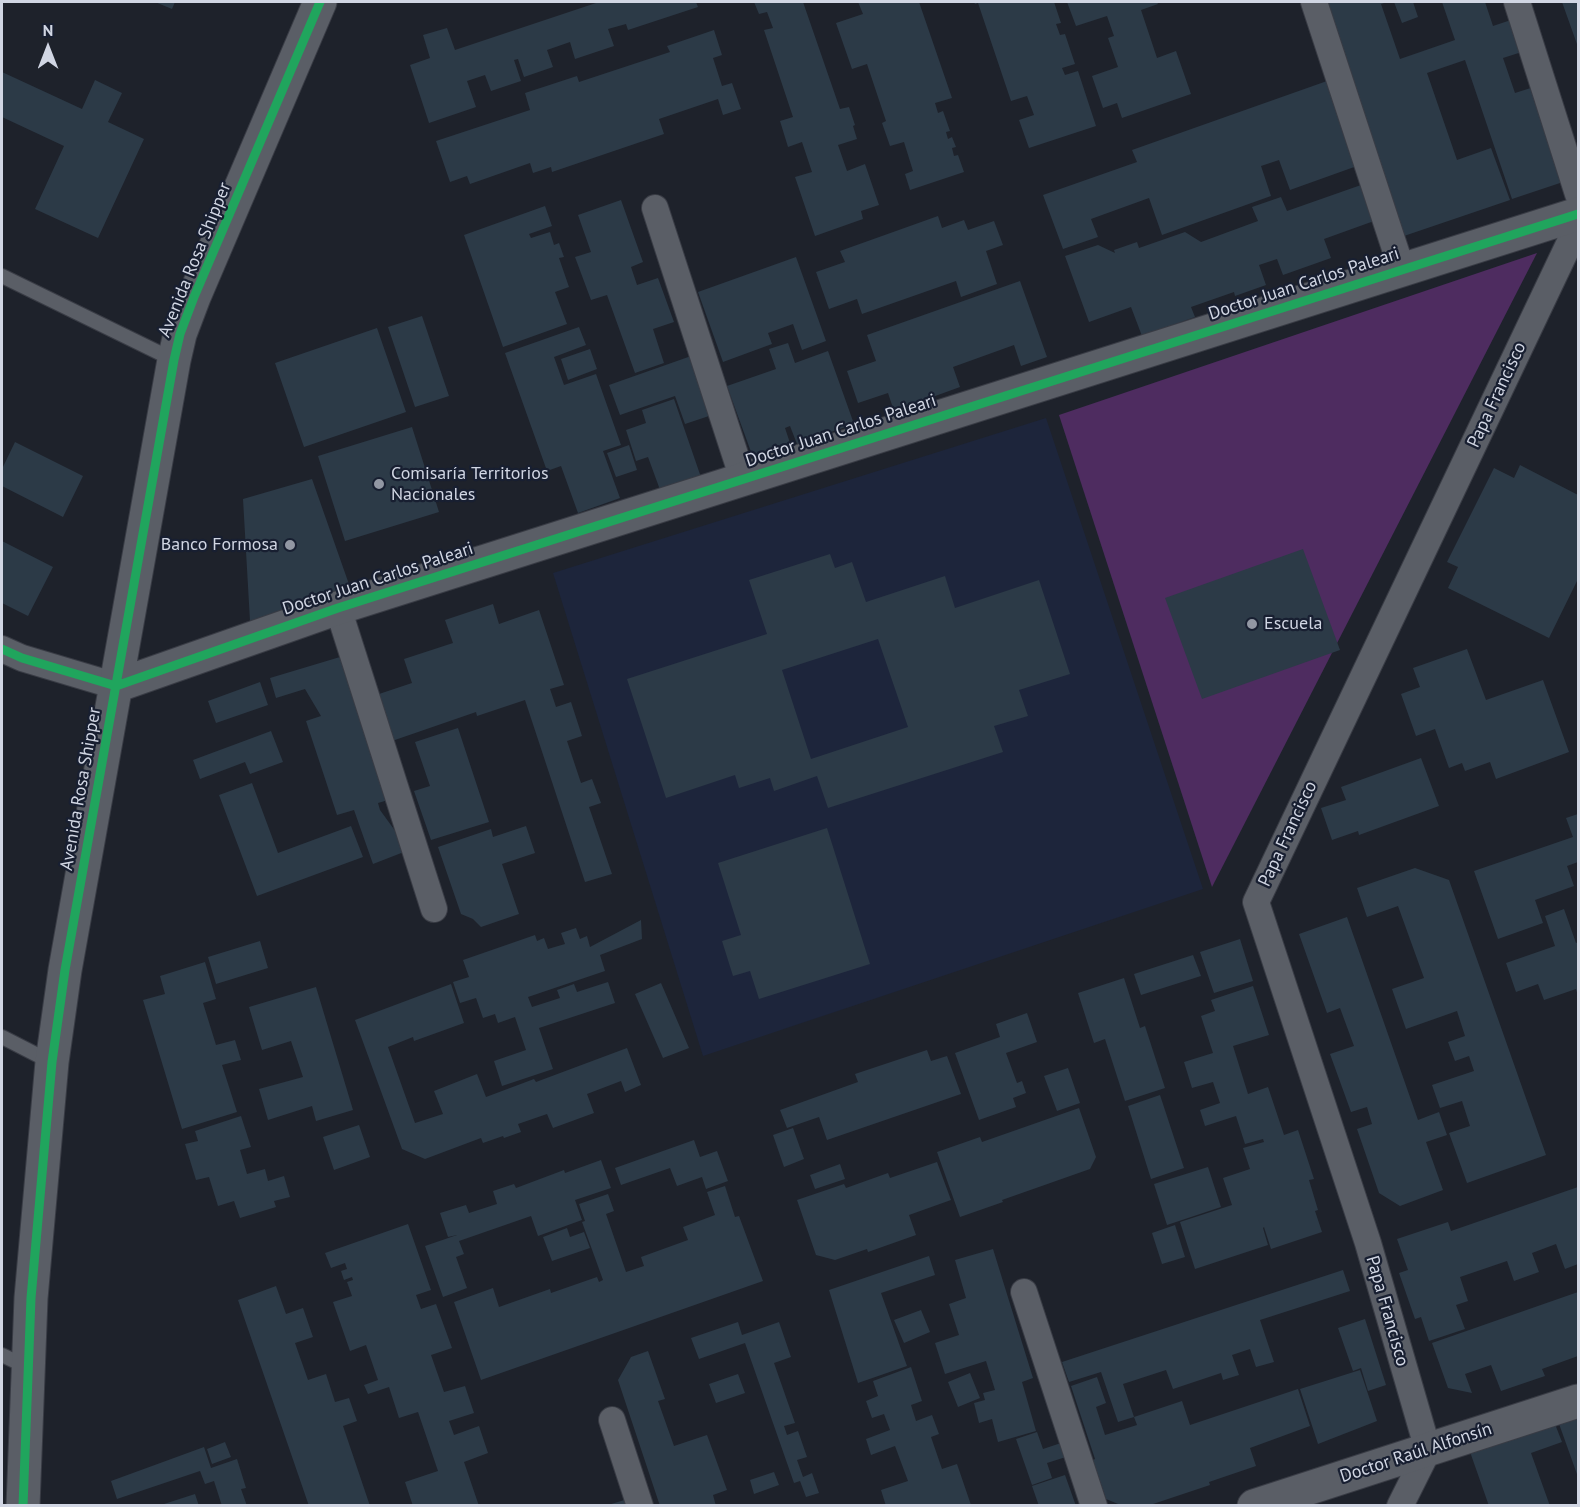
<!DOCTYPE html>
<meta charset="utf-8">
<style>
body{margin:0}
#map{position:relative;width:1580px;height:1507px;overflow:hidden;background:#1e222b;font-family:"PT Sans",sans-serif}
canvas{display:block}
.frame{position:absolute;inset:0;border:3px solid #d1d6e3;pointer-events:none}
.north{position:absolute;left:18px;top:18px;width:60px;height:60px;-webkit-text-stroke:4px #181f31;paint-order:stroke;rotate:0deg;font-size:16px;font-weight:700;line-height:24px;text-align:center;color:#d1d6e3}
.north::after{content:'';display:block;margin:auto;width:21px;height:27px;background:#d1d6e3;clip-path:polygon(50% 0,100% 100%,50% 72%,0 100%)}
</style>
<div id="map">
<canvas width="1580" height="1507"></canvas>
<div class="frame"></div>
<div class="north">N</div>
</div>
<script>
const c = document.querySelector('canvas').getContext('2d');
c.lineJoin = 'round';
function fillPath(path, color) { c.fillStyle = color; c.fill(path, 'evenodd'); }
const shape = rows => new Path2D(rows.map(r => 'M' + r).join(''));
function stroke(path, color, width, dash) { c.strokeStyle = color; c.lineWidth = width; c.lineCap = dash ? 'butt' : 'round'; c.setLineDash(dash || []); c.stroke(path); }
function label(font, color, halo, rows, align = 'center') {
  c.font = font + ' "PT Sans",sans-serif'; c.lineWidth = 4.5; c.setLineDash([]); c.textBaseline = 'middle'; c.strokeStyle = halo; c.fillStyle = color; for (const [text, x, y, turn = 0] of rows) {
    c.save(); c.translate(x, y); c.rotate((+turn || 0) * Math.PI / 180); c.textAlign = isNaN(turn) ? turn : align; if (halo) c.strokeText(text, 0, 0); c.fillText(text, 0, 0); c.restore();
  }
}
const built = shape([
 [1046,418,1203,889,703,1056,553,573]
]);
const green = shape([
 [1537,253,1212,887,1059,415]
]);
const building = shape([
 [155,2,175,2,172,9],
 [599,2,696,2,698,7,628,30,626,24,608,29,614,46,575,59,570,42,547,50,553,67,524,77,518,59,514,60,521,81,491,91,485,75,467,81,476,107,429,123,410,65,430,58,423,35,447,28,455,50],
 [754,2,803,2,840,109,849,107,855,125,853,126,857,139,838,145,847,171,865,164,879,205,861,211,863,219,815,236,795,177,812,172,802,142,788,147,780,121,793,117,764,30,773,28,767,12,759,14],
 [858,2,919,2,952,98,935,103,938,113,943,111,950,131,946,132,948,139,952,137,956,147,952,148,954,156,958,155,964,172,910,190,905,174,913,171,904,142,890,146,882,123,886,121,867,64,852,69,836,23,863,14],
 [974,2,1054,2,1061,23,1056,24,1060,35,1065,34,1075,64,1062,68,1065,75,1078,71,1096,126,1029,148,1019,120,1034,115,1027,96,1011,101,978,3,975,4],
 [1067,2,1157,2,1158,4,1141,10,1157,58,1176,51,1191,94,1122,118,1117,103,1103,108,1092,76,1118,67,1108,38,1114,36,1107,16,1076,26],
 [1325,2,1387,2,1381,4,1400,59,1455,40,1442,2,1485,2,1493,26,1517,18,1528,50,1503,58,1515,93,1540,85,1572,179,1512,199,1465,60,1427,73,1457,160,1491,148,1510,200,1404,236],
 [1394,2,1413,2,1418,17,1402,23],
 [1562,2,1578,2,1578,47],
 [714,30,722,55,713,58,722,86,732,83,741,109,723,115,718,99,659,119,664,134,552,172,551,167,533,173,530,163,470,184,467,176,450,182,436,141,530,110,525,93,577,76,579,82,670,52,667,46],
 [2,72,82,109,95,80,122,93,108,122,144,139,98,238,35,209,64,146,2,117],
 [1327,81,1357,166,1290,190,1279,160,1261,166,1271,196,1162,235,1149,198,1091,219,1098,237,1063,249,1043,195,1137,162,1132,150],
 [1361,185,1374,221,1324,239,1331,258,1283,275,1277,259,1259,265,1266,285,1235,296,1234,292,1191,307,1195,317,1142,336,1131,307,1089,322,1065,256,1098,245,1115,253,1114,250,1137,242,1139,248,1185,232,1201,242,1258,221,1252,207,1281,197,1287,211],
 [621,200,643,262,631,267,637,285,658,278,674,322,653,329,664,363,635,373,607,295,591,300,575,257,591,252,578,215],
 [545,206,552,226,529,234,531,238,550,232,554,245,559,243,564,257,559,258,569,287,555,292,567,324,503,347,464,235],
 [938,216,942,228,964,220,968,230,994,221,1003,245,986,251,997,284,961,297,956,281,862,314,857,299,829,309,816,272,845,262,840,251],
 [796,257,826,341,802,350,793,324,768,333,772,344,723,362,698,292],
 [1020,281,1047,357,1021,366,1014,345,953,367,960,387,894,411,888,393,858,403,847,371,876,361,867,335],
 [422,316,449,396,415,407,388,327],
 [579,327,586,345,554,357,564,385,596,374,621,445,603,451,620,498,578,513,561,466,547,471,505,353],
 [377,328,406,412,304,447,275,363],
 [788,343,795,363,828,351,854,424,797,444,790,426,785,428,791,446,754,460,727,386,776,369,769,349],
 [590,349,597,369,568,380,561,359],
 [694,355,715,414,685,424,675,396,620,415,609,385],
 [674,399,703,483,663,498,648,457,636,461,626,430,646,423,642,410],
 [412,427,439,512,345,541,318,456],
 [15,442,83,476,63,517,2,486,2,469],
 [629,445,637,470,616,477,607,453],
 [1520,465,1578,495,1578,579,1549,638,1448,588,1458,567,1447,562,1494,468,1514,478],
 [312,479,351,590,250,621,243,499],
 [2,541,53,567,28,616,2,603],
 [1303,549,1340,650,1202,699,1165,598],
 [830,554,835,568,852,562,866,602,945,576,955,608,1039,580,1070,674,1019,690,1028,716,994,726,1003,752,828,808,817,776,774,791,770,778,739,788,735,775,666,798,627,679,767,634,749,580],
 [878,639,908,727,811,759,782,670],
 [493,604,499,624,539,610,564,685,550,689,556,707,571,702,582,736,567,741,581,783,592,779,601,803,589,807,612,874,585,882,525,700,477,716,476,712,392,741,376,695,412,683,404,659,453,643,445,620],
 [1467,649,1486,700,1543,680,1569,752,1496,779,1490,762,1465,771,1462,763,1449,768,1435,729,1416,736,1401,694,1420,687,1413,668],
 [340,657,345,674,352,672,358,710,371,755,382,752,395,798,378,803,380,810,409,850,373,864,354,810,337,815,306,721,321,716,305,689,276,698,270,678],
 [260,682,268,705,216,723,208,701],
 [458,728,489,822,431,840,414,791,430,786,415,742],
 [271,731,283,762,250,774,245,762,200,779,193,760],
 [1421,758,1439,806,1359,835,1358,831,1332,840,1321,808,1346,800,1341,787],
 [252,783,278,853,351,826,363,857,257,896,219,795],
 [1578,814,1578,862,1567,866,1574,886,1535,900,1543,923,1498,939,1474,871,1573,837,1566,818],
 [526,826,535,853,502,864,519,914,481,927,473,919,461,914,438,847,491,829,493,837],
 [827,828,870,964,759,999,750,971,733,976,722,941,741,935,718,863],
 [1415,868,1449,880,1546,1155,1467,1183,1449,1133,1470,1126,1462,1101,1440,1108,1432,1085,1474,1071,1469,1056,1455,1061,1448,1042,1465,1036,1457,1011,1406,1029,1392,989,1424,978,1398,906,1367,917,1357,888],
 [1564,909,1576,943,1578,942,1578,996,1576,989,1544,1000,1538,984,1516,992,1506,963,1555,946,1545,916],
 [1347,917,1418,1120,1439,1112,1447,1135,1426,1142,1443,1190,1400,1206,1379,1193,1357,1129,1372,1124,1367,1107,1351,1112,1330,1054,1354,1046,1340,1008,1327,1013,1299,934],
 [641,920,642,939,600,955,605,971,528,997,532,1007,560,998,557,990,574,984,577,992,608,982,615,1003,539,1028,553,1069,502,1086,494,1061,526,1050,515,1017,498,1023,495,1014,483,1018,476,998,460,1003,453,982,469,977,463,960,535,935,537,941,544,938,548,949,565,944,561,933,576,928,580,939,587,936,590,947],
 [1240,939,1253,981,1214,993,1200,952],
 [260,941,268,968,216,984,208,957],
 [1193,955,1201,976,1141,995,1134,974],
 [205,962,216,999,203,1003,216,1045,235,1040,241,1060,222,1065,237,1112,182,1129,143,1000,165,994,160,976],
 [1124,978,1140,1028,1145,1026,1165,1088,1125,1101,1105,1039,1094,1043,1078,993],
 [661,983,689,1048,663,1058,635,994],
 [451,984,464,1023,414,1041,413,1037,388,1047,415,1123,443,1114,434,1091,477,1074,486,1097,534,1079,536,1082,627,1048,641,1085,625,1092,621,1081,587,1094,594,1113,553,1128,547,1114,518,1124,521,1132,504,1138,503,1136,483,1143,481,1138,425,1159,402,1149,355,1020],
 [1253,986,1269,1035,1233,1046,1248,1094,1268,1087,1284,1135,1298,1130,1314,1179,1309,1180,1318,1210,1315,1211,1322,1232,1271,1249,1264,1227,1263,1228,1268,1245,1195,1269,1180,1222,1232,1205,1223,1178,1250,1169,1243,1148,1264,1142,1263,1139,1245,1144,1236,1116,1205,1126,1200,1110,1220,1103,1213,1082,1192,1088,1184,1062,1213,1053,1201,1016,1215,1011,1211,1000],
 [316,987,353,1110,316,1121,312,1106,268,1120,259,1089,303,1077,291,1041,262,1050,249,1007],
 [1027,1013,1037,1042,1006,1053,1017,1083,1022,1081,1026,1093,1013,1098,1016,1107,979,1120,955,1053,1000,1037,996,1024],
 [927,1050,931,1061,947,1056,961,1094,827,1140,819,1117,787,1128,780,1110,858,1082,855,1074],
 [1068,1068,1080,1103,1057,1111,1044,1076],
 [1160,1095,1184,1168,1151,1179,1128,1106],
 [1079,1108,1096,1157,1090,1169,1002,1200,1003,1202,960,1217,937,1152,980,1137,982,1142],
 [241,1116,251,1147,240,1150,247,1174,265,1169,268,1181,284,1176,290,1197,274,1201,276,1207,240,1218,234,1201,218,1206,209,1177,196,1180,185,1144,198,1141,195,1131],
 [359,1125,370,1157,334,1170,323,1137],
 [793,1128,804,1159,784,1167,773,1135],
 [694,1140,700,1157,717,1151,728,1181,706,1189,702,1177,677,1186,670,1168,621,1185,615,1168],
 [601,1160,611,1188,575,1200,582,1220,538,1236,531,1216,459,1241,464,1254,456,1257,467,1288,443,1297,425,1246,457,1235,448,1237,440,1213,466,1205,469,1213,497,1204,493,1191,514,1184,516,1188,564,1170,565,1173],
 [937,1162,951,1200,909,1215,916,1235,868,1252,867,1249,835,1260,816,1255,797,1200,844,1184,846,1188,888,1173,890,1178],
 [840,1164,845,1179,815,1189,810,1175],
 [1208,1167,1221,1207,1167,1225,1154,1184],
 [725,1186,735,1217,739,1216,763,1281,481,1380,454,1302,493,1288,499,1307,550,1289,551,1293,597,1277,599,1282,603,1280,582,1222,585,1221,579,1204,608,1194,614,1211,606,1214,626,1272,644,1266,641,1257,688,1240,683,1227,715,1215,707,1192],
 [1578,1187,1578,1264,1565,1269,1556,1244,1532,1253,1539,1272,1514,1281,1507,1261,1460,1277,1468,1301,1456,1305,1465,1329,1429,1341,1421,1317,1415,1319,1399,1273,1408,1270,1397,1239,1448,1222,1451,1231],
 [408,1224,431,1290,416,1295,421,1309,436,1304,452,1348,431,1355,444,1392,465,1386,474,1413,449,1421,454,1435,479,1426,488,1453,464,1462,479,1506,413,1506,405,1482,438,1471,418,1412,399,1418,389,1387,368,1394,364,1385,378,1380,366,1345,350,1351,333,1302,352,1296,347,1282,353,1280,352,1277,344,1280,341,1271,347,1269,345,1263,331,1268,325,1253],
 [1175,1225,1185,1257,1162,1264,1152,1233],
 [567,1228,570,1237,584,1232,590,1248,552,1261,543,1237],
 [993,1249,1033,1378,1022,1382,1036,1431,998,1442,992,1419,979,1423,974,1403,985,1400,983,1393,995,1390,986,1361,945,1374,935,1343,959,1335,949,1304,966,1298,955,1260],
 [929,1256,935,1275,881,1293,907,1366,858,1383,829,1290],
 [1343,1270,1350,1291,1260,1320,1274,1362,1256,1367,1250,1349,1232,1355,1239,1375,1223,1380,1221,1373,1173,1389,1166,1370,1123,1384,1134,1417,1118,1422,1101,1372,1069,1382,1062,1362],
 [276,1286,286,1314,303,1308,313,1337,295,1343,308,1380,326,1374,335,1402,349,1398,357,1421,343,1426,370,1506,309,1506,238,1300],
 [1578,1292,1578,1356,1542,1369,1545,1376,1501,1391,1491,1365,1465,1374,1472,1393,1448,1388,1432,1343],
 [921,1310,930,1332,904,1343,894,1320],
 [1365,1319,1386,1385,1368,1391,1361,1368,1353,1371,1338,1328],
 [738,1322,742,1335,779,1322,791,1357,774,1363,795,1423,784,1426,787,1435,798,1431,807,1457,797,1460,803,1477,812,1473,819,1493,806,1497,800,1481,794,1483,745,1343,699,1359,691,1338],
 [648,1351,665,1399,658,1401,674,1446,707,1435,727,1490,713,1495,716,1506,660,1506,618,1380,631,1357],
 [911,1367,922,1401,911,1405,916,1421,932,1415,939,1434,931,1437,942,1469,957,1464,971,1505,886,1506,881,1490,908,1481,895,1446,871,1455,866,1439,890,1430,884,1414,872,1418,866,1401,878,1396,873,1381],
 [1360,1370,1377,1421,1318,1444,1300,1389],
 [970,1373,980,1398,958,1407,948,1382],
 [738,1374,745,1393,716,1403,709,1384],
 [1097,1377,1106,1403,1096,1407,1105,1435,1137,1425,1134,1417,1182,1401,1190,1425,1298,1389,1310,1426,1250,1448,1256,1466,1209,1482,1210,1485,1147,1506,1123,1506,1106,1499,1093,1460,1095,1459,1071,1386],
 [1578,1414,1578,1477,1558,1421],
 [1553,1419,1562,1442,1531,1453,1550,1506,1489,1506,1469,1449],
 [1037,1432,1043,1449,1064,1442,1069,1456,1047,1463,1052,1478,1032,1485,1016,1439],
 [225,1442,231,1457,212,1464,207,1449],
 [204,1447,211,1468,237,1459,246,1488,241,1489,247,1506,222,1506,214,1481,205,1484,200,1471,117,1499,111,1481],
 [774,1472,779,1485,754,1494,750,1480],
 [1065,1475,1076,1506,1039,1506,1032,1486],
 [195,1494,199,1506,164,1506,164,1504],
 [631,1498,633,1506,608,1506,608,1505]
]);
const service = shape([
 [2,276,174,360],
 [2,1037,51,1062],
 [2,1355,27,1367]
]);
const minor = shape([
 [1314,2,1402,270],
 [1517,2,1578,194],
 [655,208,743,479],
 [338,608,434,909],
 [2,649,22,658,116,686],
 [1024,1292,1094,1506],
 [612,1420,640,1506],
 [1400,1506,1428,1450,1368,1243,1256,902,1578,225]
]);
const tertiary = shape([
 [116,686,338,608,1578,214],
 [23,1506,31,1298,52,1062,65,970,174,360,180,334,194,297,320,2],
 [1254,1506,1578,1401]
]);
const cycleway = shape([
 [2,649,22,658,116,686,338,608,1578,214],
 [23,1506,31,1298,52,1062,65,970,174,360,180,334,194,297,320,2]
]);
const markers = [
 [379,484,6,"#9297a3"],
 [290,545,6,"#9297a3"],
 [1252,624,6,"#9297a3"]
];
const streetNames = [
 ["Avenida Rosa Shipper",195,260,-68],
 ["Doctor Juan Carlos Paleari",1304,284,-18],
 ["Papa Francisco",1497,395,-65],
 ["Doctor Juan Carlos Paleari",841,431,-18],
 ["Doctor Juan Carlos Paleari",378,579,-18],
 ["Avenida Rosa Shipper",81,789,-80],
 ["Papa Francisco",1288,834,-65],
 ["Papa Francisco",1387,1311,74],
 ["Doctor Raúl Alfonsín",1416,1453,-18]
];
const poiNames = [
 ["Comisaría Territorios",391,474],
 ["Nacionales",391,495],
 ["Banco Formosa",278,545,"right"],
 ["Escuela",1264,624]
];
fillPath(built, '#1d253b');
fillPath(green, '#4e2c60');
fillPath(building, '#2c3a47');
stroke(service, '#393c45', 16);
stroke(minor, '#393c45', 28);
stroke(tertiary, '#393c45', 35);
stroke(service, '#5a5e66', 14);
stroke(minor, '#5a5e66', 26);
stroke(tertiary, '#5a5e66', 33);
stroke(cycleway, '#20a55d', 9);
for (const [x, y, r, color] of markers) { const dot = new Path2D(); dot.arc(x, y, r, 0, 2 * Math.PI); c.fillStyle = color; c.fill(dot); stroke(dot, '#181f31', 2); }
label('18px', '#d1d6e3', '#181f31', streetNames);
label('18px', '#d1d6e3', '#181f31', poiNames, 'left');
</script>
